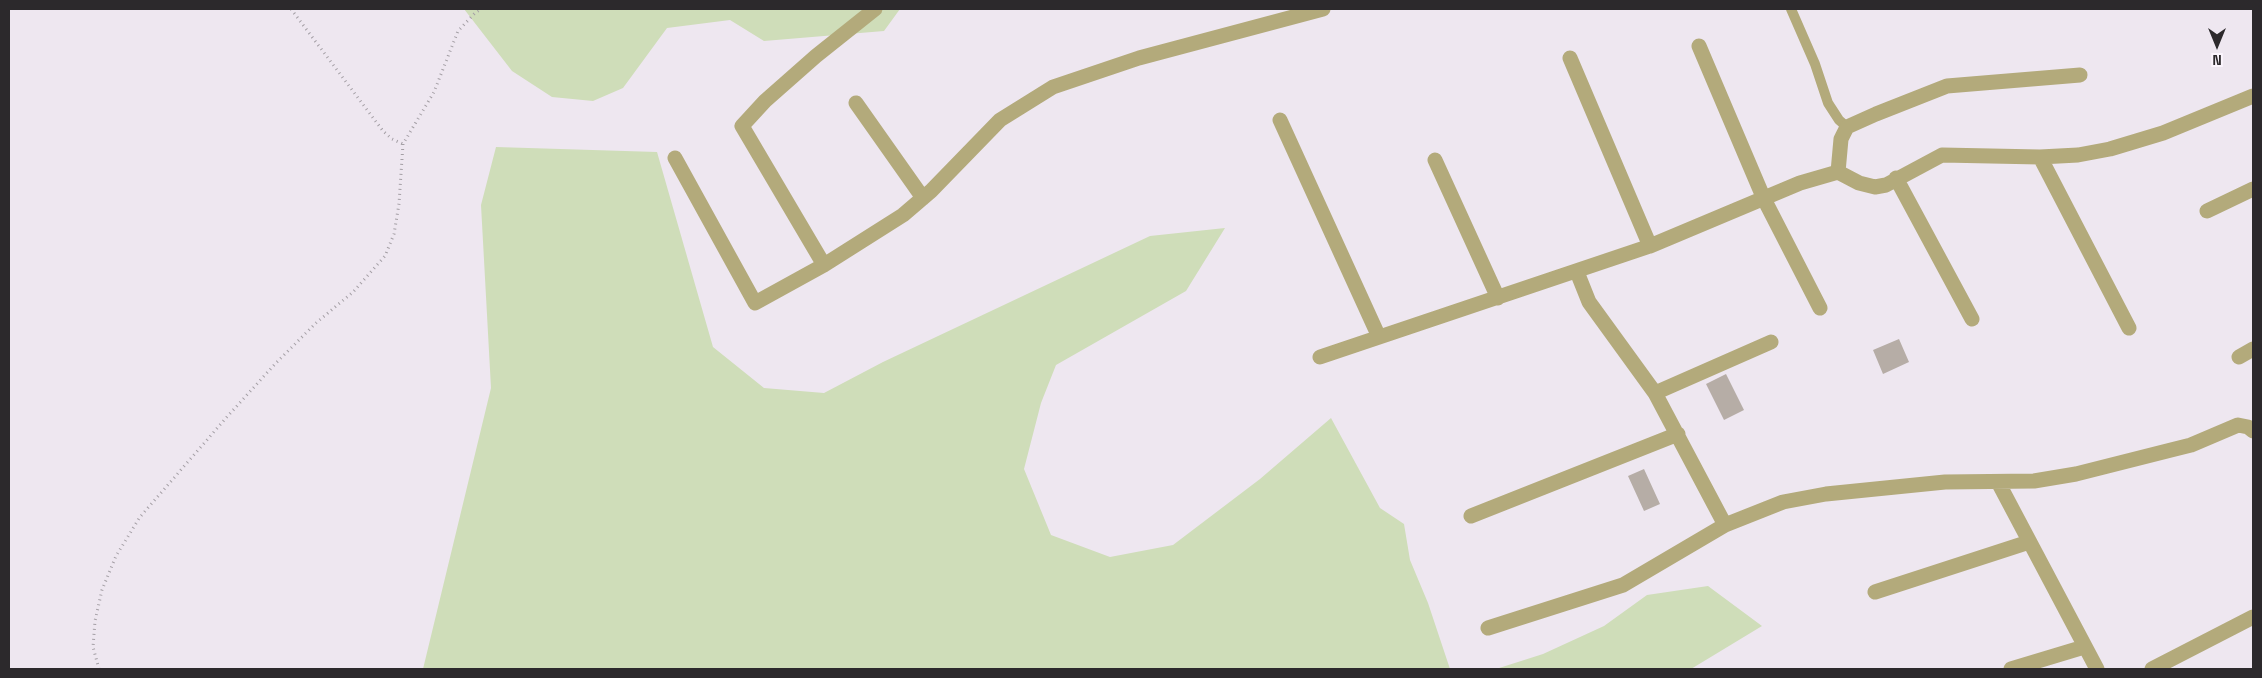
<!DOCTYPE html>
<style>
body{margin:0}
#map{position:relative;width:2262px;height:678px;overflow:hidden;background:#eee7f0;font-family:"Space Grotesk",sans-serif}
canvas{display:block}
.frame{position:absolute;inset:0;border:10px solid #2c292c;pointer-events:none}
.north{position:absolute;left:2192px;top:20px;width:50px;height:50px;-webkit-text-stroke:4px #fbf5fd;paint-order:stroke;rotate:180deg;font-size:14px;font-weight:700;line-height:20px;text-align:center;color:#2c292c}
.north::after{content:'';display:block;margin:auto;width:18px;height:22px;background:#2c292c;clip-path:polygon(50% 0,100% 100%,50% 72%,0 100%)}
</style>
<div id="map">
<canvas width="2262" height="678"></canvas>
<div class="frame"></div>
<div class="north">N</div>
</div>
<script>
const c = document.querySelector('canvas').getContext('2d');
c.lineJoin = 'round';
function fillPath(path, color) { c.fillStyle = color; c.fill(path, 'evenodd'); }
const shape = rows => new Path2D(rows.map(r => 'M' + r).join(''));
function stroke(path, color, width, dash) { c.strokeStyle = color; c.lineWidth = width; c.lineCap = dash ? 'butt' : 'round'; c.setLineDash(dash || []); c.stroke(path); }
const green = shape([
 [464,9,900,9,884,31,764,41,730,20,667,28,623,88,593,101,552,97,512,71],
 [496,147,657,152,713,347,764,388,824,393,883,362,1150,236,1225,228,1186,291,1056,365,1041,403,1024,469,1051,535,1110,557,1173,545,1260,479,1331,418,1380,508,1404,524,1410,560,1428,603,1450,669,423,669,491,388,481,205],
 [1708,586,1762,626,1691,669,1496,669,1543,654,1604,626,1647,595]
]);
const building = shape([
 [1899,339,1909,362,1883,374,1873,350],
 [1726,374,1744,410,1724,420,1706,384],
 [1644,469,1660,504,1644,511,1628,476]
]);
const path = shape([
 [291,9,383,131,392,139,403,144],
 [99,669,93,647,95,621,102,590,116,556,140,517,226,418,275,364,316,323,353,292,385,256,394,234,399,204,403,144,434,92,458,31,475,13,481,9]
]);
const lane = shape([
 [1791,9,1815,64,1828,103,1839,120,1847,127]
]);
const street = shape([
 [1699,46,1764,199,1820,308],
 [1570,58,1650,246],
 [856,103,923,198],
 [1280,120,1379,337],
 [2040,157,2129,328],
 [675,158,755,303,824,265,903,215,931,191,1000,120,1053,87,1139,58,1323,9],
 [1435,160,1498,298],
 [1838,172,1841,139,1847,127,1876,114,1947,86,2080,75],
 [1896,178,1972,319],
 [2207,211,2253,189],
 [824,265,742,126,765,101,816,56,875,9],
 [1577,272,1589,302,1655,393,1725,525],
 [1320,357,1650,246,1800,183,1838,172,1859,183,1875,187,1886,185,1942,155,2040,157,2078,155,2110,149,2163,133,2253,96],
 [2239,357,2253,349],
 [1655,393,1771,342],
 [1998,482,2097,669],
 [1471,516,1678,434],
 [1875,592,2029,542],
 [1488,628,1623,585,1725,525,1783,502,1826,494,1945,482,2034,481,2076,474,2171,450,2191,445,2238,425,2248,427,2253,431],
 [2011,669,2084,647],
 [2152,669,2253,617]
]);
fillPath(green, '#cfddb9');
fillPath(building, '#b6ada6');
stroke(path, '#a49fa5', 3, [1, 4]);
stroke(lane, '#b3aa7b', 10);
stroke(street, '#b3aa7b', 15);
</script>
